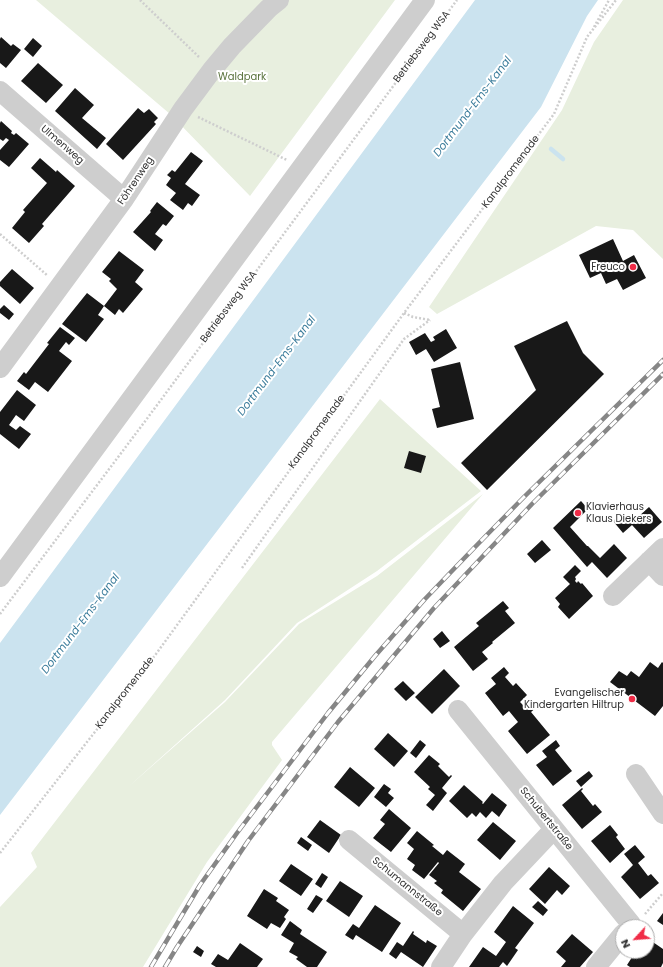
<!DOCTYPE html>
<meta charset="utf-8">
<style>
body{margin:0}
#map{position:relative;width:663px;height:967px;overflow:hidden;background:#fff;font-family:Poppins,sans-serif}
canvas{display:block}
.north{position:absolute;left:615px;top:919px;width:40px;height:40px;box-sizing:border-box;background:#fff;border:1px solid #adadad;border-radius:50%;rotate:244deg;font-size:11px;font-weight:700;line-height:16px;text-align:center;color:#313131}
.north::after{content:'';display:block;margin:auto;width:14px;height:18px;background:#f02c47;clip-path:polygon(50% 0,100% 100%,50% 72%,0 100%)}
</style>
<div id="map">
<canvas width="663" height="967"></canvas>
<div class="north">N</div>
</div>
<script>
const c = document.querySelector('canvas').getContext('2d');
c.lineJoin = 'round';
function fillPath(path, color) { c.fillStyle = color; c.fill(path, 'evenodd'); }
const shape = rows => new Path2D(rows.map(r => 'M' + r).join(''));
function stroke(path, color, width, dash) { c.strokeStyle = color; c.lineWidth = width; c.lineCap = dash ? 'butt' : 'round'; c.setLineDash(dash || []); c.stroke(path); }
function label(font, color, halo, rows, align = 'center') {
  c.font = font + ' Poppins,sans-serif'; c.lineWidth = 4; c.setLineDash([]); c.textBaseline = 'middle'; c.strokeStyle = halo; c.fillStyle = color; for (const [text, x, y, turn = 0] of rows) {
    c.save(); c.translate(x, y); c.rotate((+turn || 0) * Math.PI / 180); c.textAlign = isNaN(turn) ? turn : align; if (halo) c.strokeText(text, 0, 0); c.fillText(text, 0, 0); c.restore();
  }
}
const green = shape([
 [36,0,395,0,250,196,170,114],
 [623,0,663,0,663,259,633,230,596,226,437,314,429,307,562,110,594,42],
 [380,399,481,491,377,571,297,623,225,700,127,788,225,702,299,624,377,576,483,494,272,742,272,745,282,760,207,862,143,967,0,967,0,907,37,867,31,853]
]);
const water = shape([
 [475,0,598,0,587,16,541,107,0,815,0,643]
]);
const stream = shape([
 [551,149,563,159]
]);
const building = shape([
 [1,37,11,46,13,44,21,50,6,68,0,63,0,39],
 [33,38,42,46,33,57,24,49],
 [38,63,63,85,46,103,21,81],
 [75,88,94,105,82,118,106,138,97,149,55,111],
 [138,108,144,113,149,109,158,118,154,122,156,124,123,160,106,144],
 [1,121,12,131,11,133,14,135,16,133,29,144,9,167,0,160,0,150,9,140,6,138,3,141,0,139,0,123],
 [191,152,203,161,185,184,200,195,192,206,188,203,183,210,170,200,176,193,166,185,171,178,167,175,172,170,175,172],
 [40,158,56,172,57,170,75,186,42,224,44,226,29,243,12,228,25,212,23,210,47,183,31,168],
 [157,202,174,216,166,226,163,224,155,234,163,240,155,251,133,232,151,212,150,211],
 [613,239,623,261,634,255,646,278,623,290,617,279,606,284,601,273,590,278,579,255],
 [119,251,144,270,135,282,143,289,123,313,119,309,115,315,104,306,98,315,104,319,86,342,62,324,87,293,104,306,117,289,109,281,111,279,102,272],
 [12,269,34,288,20,304,0,286,0,282],
 [4,305,14,314,9,320,0,313,0,309],
 [567,321,583,353,604,374,487,490,461,463,536,390,514,346],
 [60,327,75,338,69,345,66,342,59,351,72,361,48,392,35,382,29,390,17,381,24,372,26,374,49,344,47,343],
 [446,329,457,348,434,362,426,349,416,355,409,342,425,333,431,342,435,340,433,337],
 [460,362,474,419,437,428,432,409,440,407,431,369],
 [17,390,36,405,24,421,16,415,9,425,16,430,20,426,31,434,19,449,0,434,0,412],
 [409,451,426,456,421,473,404,468],
 [581,501,588,509,570,527,587,546,588,546,600,558,614,544,627,558,607,578,592,562,587,567,553,528],
 [649,507,662,522,644,538,632,525,623,533,613,521,622,514,629,521,636,515,638,517],
 [542,540,551,550,535,563,527,554],
 [575,565,581,571,575,577,576,579,575,581,577,583,578,581,581,584,582,583,593,596,569,619,558,607,560,604,555,598,570,584,563,577],
 [503,601,509,608,505,611,515,623,492,642,493,643,482,652,488,659,473,671,454,647,479,626,476,623],
 [442,631,450,641,440,648,433,639],
 [650,662,658,668,662,662,663,663,663,706,655,716,610,682,619,671,627,676,631,671,639,677],
 [504,667,509,673,505,677,513,686,516,683,527,695,520,702,525,707,532,701,537,707,531,712,550,735,527,754,508,731,518,722,509,711,503,716,485,693,496,684,491,678],
 [444,669,460,686,432,714,415,697],
 [403,681,415,693,406,701,394,689],
 [388,733,408,751,394,767,374,749],
 [420,740,426,745,416,758,410,753],
 [556,740,560,746,555,750,572,771,553,786,536,765,547,757,542,751],
 [429,755,440,764,438,766,449,777,451,775,452,776,442,788,447,793,433,811,426,805,435,795,428,789,430,787,414,772],
 [350,767,375,788,359,807,334,787],
 [589,771,593,776,581,787,576,781],
 [384,784,391,789,388,793,394,798,386,807,374,797],
 [464,785,483,802,482,803,483,804,492,793,507,805,499,817,492,811,486,818,480,812,476,817,472,813,467,818,449,801],
 [582,788,583,789,581,791,593,806,595,804,602,812,582,829,562,805],
 [389,809,411,828,391,852,373,838,385,824,380,820],
 [320,820,341,835,329,853,307,837],
 [493,822,516,841,500,860,477,840],
 [610,825,618,835,616,837,625,849,610,863,591,841],
 [417,831,434,845,432,846,443,855,447,850,465,864,459,872,481,889,463,911,441,893,443,890,434,883,437,881,429,875,439,863,438,862,424,879,412,870,415,865,407,859,414,849,407,843],
 [301,837,312,845,308,851,297,843],
 [635,845,645,857,638,863,648,876,651,874,659,883,640,899,621,877,633,865,624,854],
 [291,864,313,879,301,896,279,881],
 [549,867,570,886,562,895,557,890,545,904,529,889],
 [322,873,328,877,321,888,315,884],
 [340,881,363,896,349,917,326,901],
 [264,889,278,898,276,901,289,910,284,917,286,919,280,928,271,923,267,929,247,916],
 [316,895,323,899,313,913,307,909],
 [538,901,548,910,543,916,532,907],
 [375,905,401,923,382,952,356,935,353,940,345,935,353,924,359,928],
 [513,906,534,923,515,948,518,950,507,966,503,962,499,967,469,967,483,947,496,956,506,942,494,932],
 [663,913,663,925,657,921],
 [290,921,302,930,300,934,327,952,317,967,307,967,296,959,298,957,289,952,294,943,281,935],
 [413,931,414,932,413,934,426,943,427,940,437,946,423,967,401,952,396,959,389,954,397,942,403,946],
 [572,934,593,952,580,967,561,967,566,961,556,952],
 [647,938,663,949,663,963,661,967,630,967,627,965,636,951,647,951],
 [240,943,263,959,257,967,216,967,211,964,218,954,228,960],
 [197,946,204,951,201,957,193,952]
]);
const path = shape([
 [140,0,200,58],
 [594,27,609,0],
 [198,117,287,160],
 [0,234,48,276],
 [404,313,413,317,430,320],
 [242,568,404,339,430,320],
 [0,614,146,420,457,0],
 [0,853,156,654,404,313,554,114,587,37,616,0],
 [645,914,663,893]
]);
const minor = shape([
 [0,91,124,199],
 [0,368,124,199,183,109,212,70,232,46,269,8,279,0],
 [649,561,663,576],
 [0,577,425,0],
 [613,596,663,548],
 [458,710,631,924,629,927],
 [636,774,663,814],
 [349,840,463,934],
 [441,967,463,934,503,883,554,829],
 [596,967,623,934]
]);
const rail = shape([
 [151,967,200,885,237,833,328,713,375,656,425,599,476,546,524,497,663,360],
 [165,967,177,947,248,841,338,722,434,608,532,504,663,374]
]);
const markers = [
 [633,267,4,"#f02c47"],
 [578,513,4,"#f02c47"],
 [632,699,4,"#f02c47"]
];
const streetNames = [
 ["Betriebsweg WSA",422,47,-53],
 ["Ulmenweg",62,145,41],
 ["Kanalpromenade",511,172,-53],
 ["Föhrenweg",136,181,-56],
 ["Betriebsweg WSA",229,307,-53],
 ["Kanalpromenade",317,432,-54],
 ["Kanalpromenade",125,693,-52],
 ["Schubertstraße",546,819,51],
 ["Schumannstraße",407,887,39]
];
const parkNames = [
 ["Waldpark",242,77]
];
const poiNames = [
 ["Freuco",625,267],
 ["Klavierhaus",586,507,"left"],
 ["Klaus Diekers",586,519,"left"],
 ["Evangelischer",624,693],
 ["Kindergarten Hiltrup",624,705]
];
const waterNames = [
 ["Dortmund-Ems-Kanal",473,107,-53],
 ["Dortmund-Ems-Kanal",277,366,-53],
 ["Dortmund-Ems-Kanal",81,624,-53]
];
fillPath(green, '#e8efdf');
fillPath(water, '#cbe3ef');
stroke(stream, '#cbe3ef', 4.5);
fillPath(building, '#181818');
stroke(path, '#cecece', 2.5, [2, 2]);
stroke(minor, '#cecece', 20);
stroke(rail, '#868686', 4.5);
stroke(rail, '#fff', 3, [9]);
for (const [x, y, r, color] of markers) { const dot = new Path2D(); dot.arc(x, y, r, 0, 2 * Math.PI); c.fillStyle = color; c.fill(dot); stroke(dot, '#fff', 1.5); }
label('10px', '#313131', '#fff', streetNames);
label('10px', '#58713b', '#fff', parkNames);
label('10px', '#313131', '#fff', poiNames, 'right');
label('italic 11px', '#397b9a', '#fff', waterNames);
</script>
